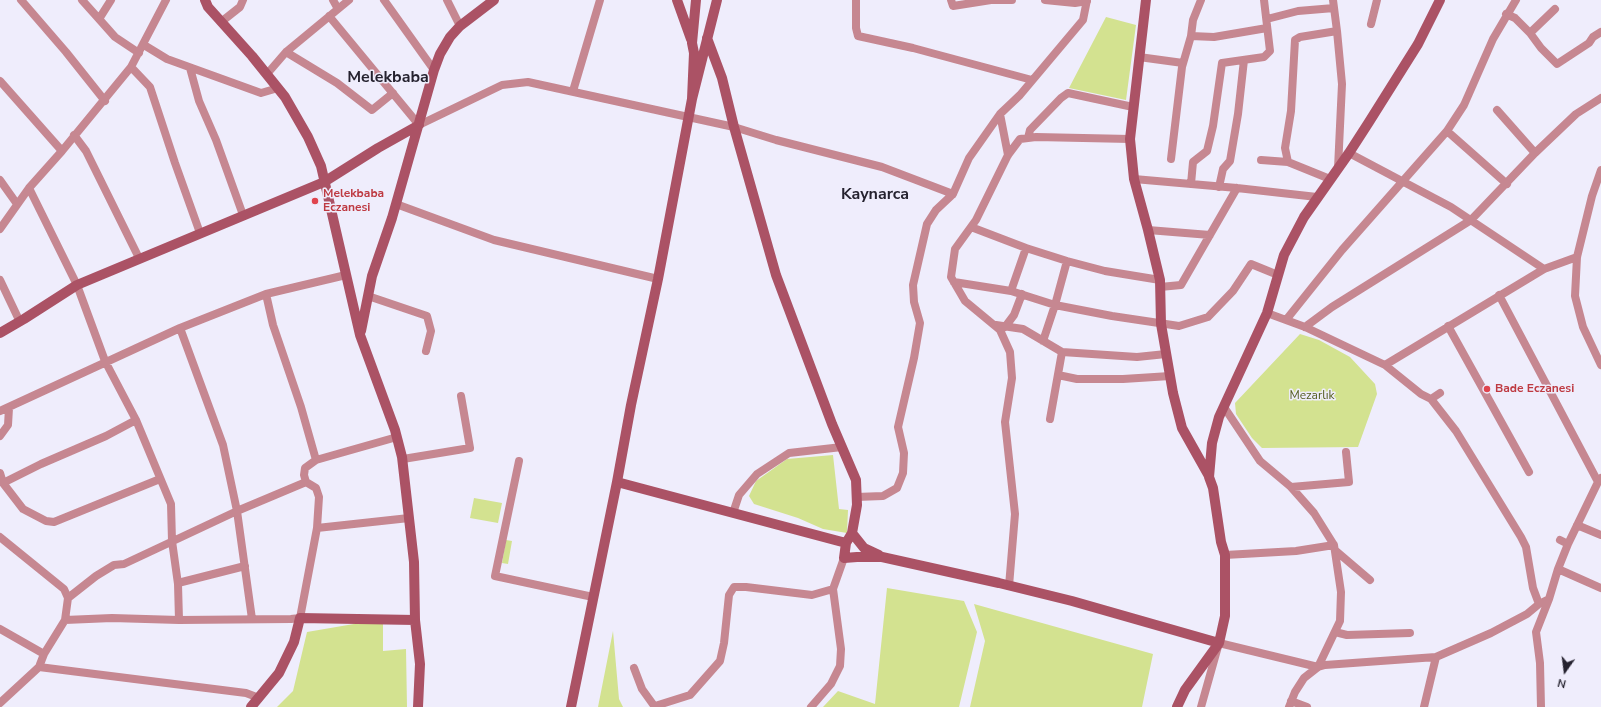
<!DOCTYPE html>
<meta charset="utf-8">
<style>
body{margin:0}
#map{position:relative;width:1601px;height:707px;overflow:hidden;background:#efedfc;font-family:"Nunito Sans",sans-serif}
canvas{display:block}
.north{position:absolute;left:1545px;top:651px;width:40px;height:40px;-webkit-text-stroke:3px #efedfc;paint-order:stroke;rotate:194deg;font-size:11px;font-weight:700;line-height:16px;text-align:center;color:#25222f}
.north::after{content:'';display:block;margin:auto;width:14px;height:18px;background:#25222f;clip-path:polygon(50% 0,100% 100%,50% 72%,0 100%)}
</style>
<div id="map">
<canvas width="1601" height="707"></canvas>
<div class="north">N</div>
</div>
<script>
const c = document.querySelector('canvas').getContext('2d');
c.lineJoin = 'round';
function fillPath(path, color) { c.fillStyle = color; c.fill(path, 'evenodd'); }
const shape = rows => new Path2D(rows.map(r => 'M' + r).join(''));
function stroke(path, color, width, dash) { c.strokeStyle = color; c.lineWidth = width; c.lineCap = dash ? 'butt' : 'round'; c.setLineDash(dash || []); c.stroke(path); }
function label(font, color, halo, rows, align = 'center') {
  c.font = font + ' "Nunito Sans",sans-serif'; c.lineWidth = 3; c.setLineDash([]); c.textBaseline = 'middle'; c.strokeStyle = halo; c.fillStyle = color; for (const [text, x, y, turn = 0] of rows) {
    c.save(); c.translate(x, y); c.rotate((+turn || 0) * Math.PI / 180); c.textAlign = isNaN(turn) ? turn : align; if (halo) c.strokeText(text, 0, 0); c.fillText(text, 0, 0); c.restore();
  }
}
const green = shape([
 [1106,17,1136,25,1126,100,1069,88],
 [1300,334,1319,340,1350,357,1375,384,1377,394,1358,447,1262,448,1252,438,1236,414,1235,403],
 [833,455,839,509,848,510,847,533,823,529,798,518,754,504,749,496,756,481,787,459],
 [474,498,502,503,498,523,470,518],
 [506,540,512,541,508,564,502,563],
 [887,588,964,601,977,632,959,707,823,707,838,691,875,704],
 [974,604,1153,654,1142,707,970,707,985,641],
 [383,619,383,651,406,649,407,707,277,707,293,691,307,632],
 [613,631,619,699,623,707,598,707]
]);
const street = shape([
 [21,0,66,52,105,101],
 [82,0,99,19],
 [111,0,99,19,115,37,139,53],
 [333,0,338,9],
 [384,0,434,70],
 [447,0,460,26],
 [856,0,856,28,858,36,913,48,1032,80],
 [951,0,953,6,991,0,1012,0],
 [1045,0,1075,3,1087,1],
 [1506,14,1515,18,1530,33,1541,48,1557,64,1589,43,1593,37,1601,32],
 [329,16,419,125,502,85,528,82,734,127,776,140,882,167,953,194],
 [1267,19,1298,11,1334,8],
 [221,22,240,7,243,0],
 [1371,24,1377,0],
 [1337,31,1342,84,1338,168],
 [1530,33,1555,9],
 [1191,36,1193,20,1201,0],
 [144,45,167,59,261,93,278,88],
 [286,52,337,83,372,110,393,93],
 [1139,57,1183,63],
 [131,67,150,87,175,163,200,233],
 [190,68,199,101,216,140,243,215],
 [267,74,286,52,349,0],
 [0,81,62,151,29,188,0,229],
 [573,91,600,0],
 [1497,110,1535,153],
 [1447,131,1507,184],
 [74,135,86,151,139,258],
 [1028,138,1030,130,1061,98,1068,93,1133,107],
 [62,151,131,67,166,0],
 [1349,153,1451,207,1544,269],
 [1008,155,1000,114,1020,95,1083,20,1087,0],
 [1171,159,1182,67,1191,36,1214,37,1267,28],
 [1261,160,1288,162],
 [1601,170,1592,196,1577,257,1575,296,1583,327,1601,365],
 [1134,179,1237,188,1317,197],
 [1330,179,1288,162,1285,148,1291,111,1295,40,1300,37,1337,31,1333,0],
 [0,180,17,204],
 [1191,184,1193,162,1207,151,1213,126,1222,63,1264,57,1270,51,1264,0],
 [1219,187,1223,169,1230,161,1238,114,1244,60],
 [29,188,77,285,105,361,136,420,171,504,172,541,178,584,179,620,112,618,65,620],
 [396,204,494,240,658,279],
 [971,227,1026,248,1011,291],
 [1148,230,1210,235],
 [1026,248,1067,261,1105,271,1160,280],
 [0,280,20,322],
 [954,282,1011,291,1055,305,1112,316,1179,326,1208,317,1233,291,1251,264,1278,275],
 [1160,287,1181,285,1237,188],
 [1499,295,1598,482],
 [368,296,427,316,431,331,426,351],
 [1267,313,1305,327,1385,365,1544,269,1577,257],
 [1286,320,1342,250,1447,131,1464,105,1493,39,1516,0],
 [996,325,1023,329,1062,352,1137,357,1166,354],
 [1448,326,1529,472],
 [1005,327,1014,315,1022,294],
 [1305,327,1332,307,1471,220,1535,153,1576,114,1601,98],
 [180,328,223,445,237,511,252,619],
 [1043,341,1055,305,1067,261],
 [1385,365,1421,394,1431,399,1456,431,1521,537,1526,547,1533,588,1539,604],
 [1058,375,1077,379,1123,379,1170,376],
 [1431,399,1440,393],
 [1224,407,1260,461,1291,487,1314,513,1334,545,1341,592,1340,621,1318,667,1325,665,1436,657,1491,633,1527,614,1539,604,1549,599,1558,569,1568,544,1598,482,1601,478],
 [0,411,180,328,266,294,346,275],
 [1050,419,1062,352],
 [0,436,8,425,9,408],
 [403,459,470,448,461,396],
 [316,460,397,437],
 [519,461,495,576,593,597],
 [0,473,3,483,23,509,46,521,54,522,160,479],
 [3,483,41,464,106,436,136,420],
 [1291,487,1349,482,1346,452],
 [856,497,883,496,897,488,903,473,904,453,898,427,914,358,920,323,914,302,913,285,927,224,936,210,953,194,969,158,1000,114],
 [733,513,739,495,757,474,789,453,842,447],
 [1577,525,1601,535],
 [317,528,409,518],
 [0,537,64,589,68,598,65,620,44,654,39,667,0,703],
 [1560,540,1568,544],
 [1336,551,1370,580],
 [1225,555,1296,551,1334,545],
 [1558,569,1601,588],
 [178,583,245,566],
 [1009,586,1015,514,1005,422,1012,378,1010,352,1000,330,965,301,951,277,955,249,976,220,1008,155,1020,139,1036,137,1130,139],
 [68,598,96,576,114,565,124,564,237,511,306,482],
 [179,620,291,619,300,618,317,528,319,497,316,488,306,482,304,475,305,468,316,460,301,407,273,325,266,294],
 [0,629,44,654],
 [1335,632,1347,635,1410,633],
 [39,667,246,693,259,698],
 [634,668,642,689,655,707],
 [1291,701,1307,707],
 [655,706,690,695,720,661,724,643,729,595,734,587,746,587,812,595,833,589],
 [811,707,831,684,840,666,841,649,833,589,844,558],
 [1201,707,1219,643,1318,667],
 [1289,707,1295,692,1304,678,1318,667],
 [1424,707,1436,657],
 [1541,707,1540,663,1536,632,1549,599]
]);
const secondary = shape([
 [205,0,208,7,252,56,285,97,308,137,321,166,360,335,395,430,402,457,414,562,415,620,420,664,418,707],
 [677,0,691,39],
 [696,0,692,43,694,53,692,99,717,0],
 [1146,0,1130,139,1134,179,1148,230,1160,280,1161,324,1173,393,1182,428,1209,476],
 [707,38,722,78,734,127,776,275,832,424,856,480,857,505,852,533,846,543,844,558,857,557,882,557,999,583,1072,601,1219,643],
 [361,331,372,276,392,218,434,70,440,54,450,37,460,26,494,0],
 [0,333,24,319,77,285,324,182,378,148,419,125],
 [617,482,846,543],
 [852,533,864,548,879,555],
 [251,707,279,673,294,642,300,618,415,620],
 [571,707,617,482,631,405,658,279,692,99],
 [1177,707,1185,690,1219,643,1225,616,1225,555,1221,542,1213,488,1209,477,1212,443,1219,417,1267,313,1284,255,1304,217,1349,153,1369,122,1418,44,1440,0]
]);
const markers = [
 [315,201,4,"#e0444e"],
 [1487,389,4,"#e0444e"]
];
const healthNames = [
 ["Melekbaba",323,194],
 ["Eczanesi",323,208],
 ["Bade Eczanesi",1495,389]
];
const parkNames = [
 ["Mezarlık",1312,396]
];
const districtNames = [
 ["Melekbaba",388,78],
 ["Kaynarca",875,195]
];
fillPath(green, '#d3e290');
stroke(street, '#c68791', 8);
stroke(secondary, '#ab5265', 10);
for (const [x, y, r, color] of markers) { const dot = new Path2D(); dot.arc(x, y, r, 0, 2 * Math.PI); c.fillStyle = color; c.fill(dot); stroke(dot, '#efedfc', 1.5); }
label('bold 12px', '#be3a42', '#efedfc', healthNames, 'left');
label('12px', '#545d1f', '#efedfc', parkNames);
label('bold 16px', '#25222f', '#efedfc', districtNames);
</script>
